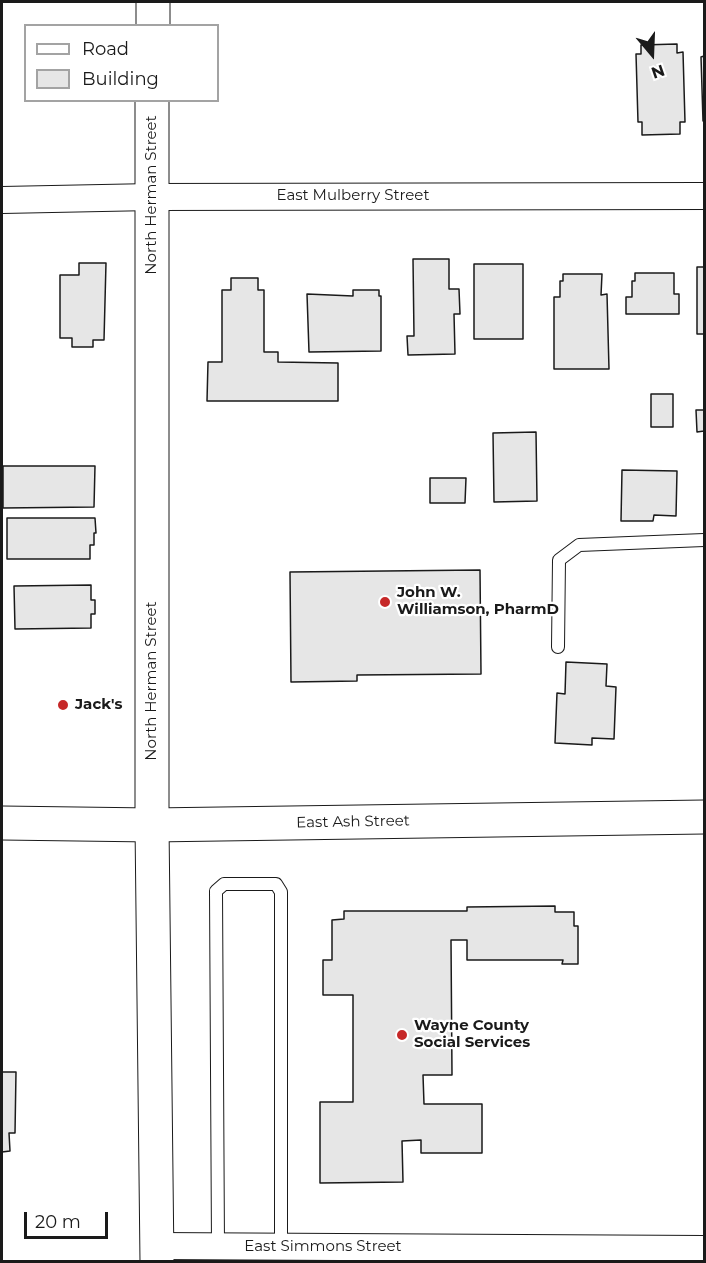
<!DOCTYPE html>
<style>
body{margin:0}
#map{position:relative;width:706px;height:1263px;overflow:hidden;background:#fff;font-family:Montserrat,sans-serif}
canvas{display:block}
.frame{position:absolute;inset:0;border:3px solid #1a1a1a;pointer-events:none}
.legend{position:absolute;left:24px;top:24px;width:195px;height:78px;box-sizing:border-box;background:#fff;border:2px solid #a3a3a3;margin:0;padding:8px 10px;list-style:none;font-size:18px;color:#1a1a1a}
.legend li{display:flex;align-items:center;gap:12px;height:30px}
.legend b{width:30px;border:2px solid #a3a3a3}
.north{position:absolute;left:622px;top:24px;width:60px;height:60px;-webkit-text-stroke:4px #fff;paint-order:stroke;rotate:161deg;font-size:16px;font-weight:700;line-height:24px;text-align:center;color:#1a1a1a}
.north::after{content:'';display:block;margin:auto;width:21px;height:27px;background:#1a1a1a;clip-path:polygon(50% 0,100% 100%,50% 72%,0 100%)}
.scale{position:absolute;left:24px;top:1212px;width:84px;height:27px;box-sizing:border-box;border:3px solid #1a1a1a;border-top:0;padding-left:8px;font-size:18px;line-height:21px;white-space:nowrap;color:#1a1a1a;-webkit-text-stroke:4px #fff;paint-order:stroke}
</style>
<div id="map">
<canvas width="706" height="1263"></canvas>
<div class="frame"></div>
<ul class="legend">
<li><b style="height:8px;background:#fff"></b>Road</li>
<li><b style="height:16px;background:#e6e6e6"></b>Building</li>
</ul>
<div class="north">N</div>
<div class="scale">20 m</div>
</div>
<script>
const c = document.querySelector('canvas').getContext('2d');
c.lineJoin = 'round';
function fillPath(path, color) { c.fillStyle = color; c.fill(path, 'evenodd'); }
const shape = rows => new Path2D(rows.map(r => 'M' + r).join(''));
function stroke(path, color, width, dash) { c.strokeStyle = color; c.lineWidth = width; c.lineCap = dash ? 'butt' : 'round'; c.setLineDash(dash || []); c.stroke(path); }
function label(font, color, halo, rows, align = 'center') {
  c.font = font + ' Montserrat,sans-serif'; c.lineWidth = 4.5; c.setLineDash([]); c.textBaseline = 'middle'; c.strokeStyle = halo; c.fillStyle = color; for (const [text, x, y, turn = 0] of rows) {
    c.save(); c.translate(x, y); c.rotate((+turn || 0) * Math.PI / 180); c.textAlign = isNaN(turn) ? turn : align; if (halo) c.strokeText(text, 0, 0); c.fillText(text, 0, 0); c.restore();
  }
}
const building = shape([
 [677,44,677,53,683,52,685,122,680,122,680,134,642,135,642,122,638,122,636,54,641,54,641,45,677,44],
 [704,56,704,121,703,121,701,57,704,56],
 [413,259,449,259,449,289,459,289,460,314,454,314,455,354,408,355,407,336,414,336,413,259],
 [79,263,106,263,104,340,93,340,93,347,72,347,72,338,60,338,60,275,79,275,79,263],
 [474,264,523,264,523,339,474,339,474,264],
 [697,267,704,267,704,334,697,334,697,267],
 [635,273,674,273,674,294,679,294,679,314,626,314,626,297,632,297,632,281,635,281,635,273],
 [563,274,602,274,601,295,607,294,609,369,554,369,554,297,560,297,560,281,563,281,563,274],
 [231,278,258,278,258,290,264,290,264,352,278,352,278,362,338,363,338,401,207,401,208,362,222,362,222,290,231,290,231,278],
 [353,290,379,290,379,296,381,296,381,351,309,352,307,294,353,296,353,290],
 [651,394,673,394,673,427,651,427,651,394],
 [696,410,704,410,704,431,697,432,696,410],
 [536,432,537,501,494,502,493,433,536,432],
 [3,466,95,466,94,507,3,508,3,466],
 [622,470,677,471,676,516,654,515,653,521,621,521,622,470],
 [430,478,466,478,465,503,430,503,430,478],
 [7,518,95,518,96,533,94,533,94,545,90,545,90,559,7,559,7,518],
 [480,570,481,674,357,675,357,681,291,682,290,572,480,570],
 [91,585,91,600,95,600,95,614,91,614,91,628,15,629,14,586,91,585],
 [566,662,607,664,606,686,616,687,614,739,592,738,592,745,555,743,557,693,565,694,566,662],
 [555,906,555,912,574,912,574,926,578,926,578,964,562,964,563,960,467,960,467,940,451,940,452,1075,423,1075,424,1104,482,1104,482,1153,421,1153,421,1140,402,1141,403,1182,320,1183,320,1102,353,1102,353,995,323,995,323,960,332,960,332,920,344,919,344,911,467,911,467,907,555,906],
 [2,1072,16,1072,15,1133,9,1133,10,1151,2,1152,2,1072]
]);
const lane = shape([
 [558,647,559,560,579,545,704,540],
 [218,1247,216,891,224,884,276,884,281,892,281,1247]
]);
const street = shape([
 [2,200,152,197,704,196],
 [157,1246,704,1249]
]);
const secondary = shape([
 [153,26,153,2],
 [152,100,152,825,157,1262]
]);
const primary = shape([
 [2,823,152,825,704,817]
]);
const markers = [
 [385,602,6,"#c62828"],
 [63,705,6,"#c62828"],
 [402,1035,6,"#c62828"]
];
const streetNames = [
 ["North Herman Street",152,195,-90],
 ["East Mulberry Street",353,196],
 ["North Herman Street",152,681,-90],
 ["East Ash Street",353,822,-1],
 ["East Simmons Street",323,1247]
];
const poiNames = [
 ["John W.",397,593],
 ["Williamson, PharmD",397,610],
 ["Jack's",75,705],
 ["Wayne County",414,1026],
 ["Social Services",414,1043]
];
fillPath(building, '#e6e6e6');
stroke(building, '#1a1a1a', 1.5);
stroke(lane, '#1a1a1a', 14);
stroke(street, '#1a1a1a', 28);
stroke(secondary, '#1a1a1a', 35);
stroke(primary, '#1a1a1a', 35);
stroke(lane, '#fff', 12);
stroke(street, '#fff', 26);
stroke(secondary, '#fff', 33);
stroke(primary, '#fff', 33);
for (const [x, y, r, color] of markers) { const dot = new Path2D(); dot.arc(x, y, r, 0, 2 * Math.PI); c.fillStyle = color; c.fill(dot); stroke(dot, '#fff', 2); }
label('15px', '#1a1a1a', '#fff', streetNames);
label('bold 15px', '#1a1a1a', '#fff', poiNames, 'left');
</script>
